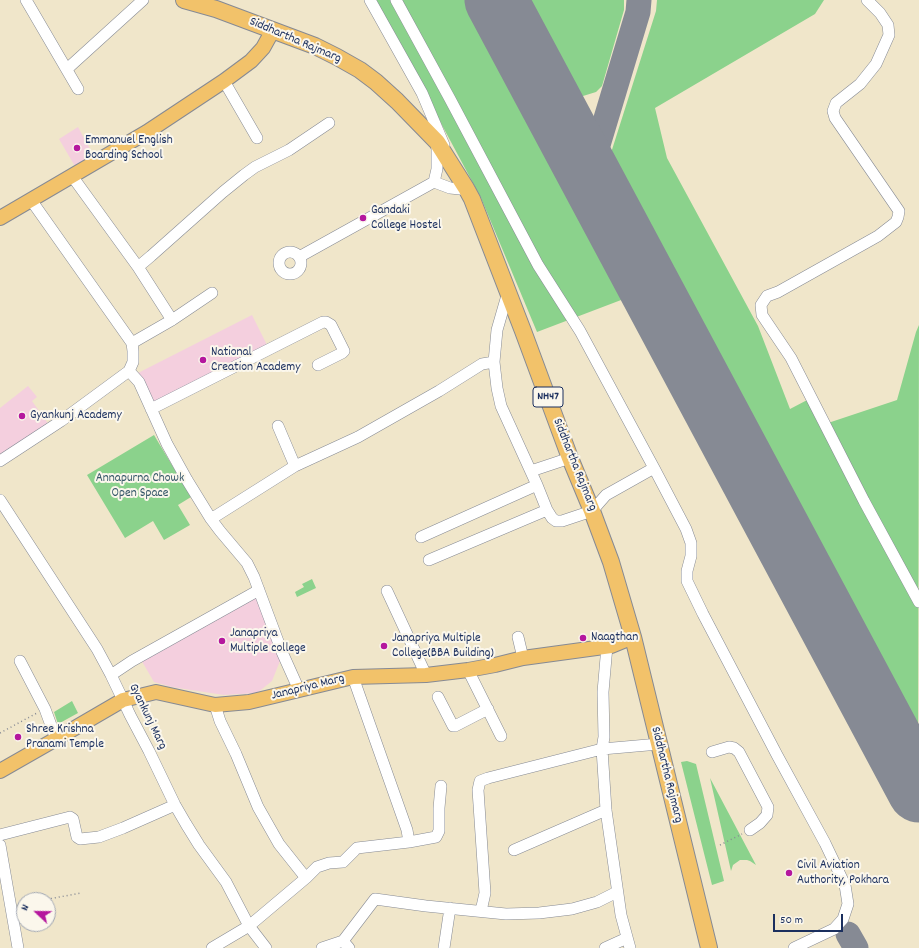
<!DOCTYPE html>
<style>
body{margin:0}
#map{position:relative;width:919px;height:948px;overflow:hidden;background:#f0e6ca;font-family:Dekko,sans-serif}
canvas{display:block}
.north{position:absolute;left:16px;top:892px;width:40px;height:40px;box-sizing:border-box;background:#fbf7ec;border:1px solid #a1a7b3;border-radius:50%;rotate:292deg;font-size:11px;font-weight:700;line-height:16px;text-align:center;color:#1b2f5e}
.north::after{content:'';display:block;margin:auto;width:14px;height:18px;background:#b5179e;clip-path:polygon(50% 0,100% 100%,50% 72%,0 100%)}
.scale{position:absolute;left:773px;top:914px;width:70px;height:18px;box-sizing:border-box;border:2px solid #1b2f5e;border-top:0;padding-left:5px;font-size:12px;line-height:14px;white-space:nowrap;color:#1b2f5e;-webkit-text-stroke:3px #fbf7ec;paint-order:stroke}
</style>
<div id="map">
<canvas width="919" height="948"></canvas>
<div class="north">N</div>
<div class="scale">50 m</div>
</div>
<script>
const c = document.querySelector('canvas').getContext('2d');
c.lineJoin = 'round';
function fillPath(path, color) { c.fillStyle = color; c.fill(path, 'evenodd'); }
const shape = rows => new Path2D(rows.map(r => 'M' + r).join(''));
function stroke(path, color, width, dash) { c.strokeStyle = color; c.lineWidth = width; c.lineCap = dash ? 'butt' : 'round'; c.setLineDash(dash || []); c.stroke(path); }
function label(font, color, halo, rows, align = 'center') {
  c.font = font + ' Dekko,sans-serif'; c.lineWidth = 4; c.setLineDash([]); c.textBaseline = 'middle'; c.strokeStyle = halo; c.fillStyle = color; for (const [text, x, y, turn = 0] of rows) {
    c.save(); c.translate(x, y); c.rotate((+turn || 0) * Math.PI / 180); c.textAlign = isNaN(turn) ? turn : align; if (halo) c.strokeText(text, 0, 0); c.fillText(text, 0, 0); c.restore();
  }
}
const built = shape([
 [78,127,95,158,76,168,59,139],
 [252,315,268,347,153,407,138,373],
 [28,386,37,397,32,401,49,425,0,456,0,408],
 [254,593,282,656,272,681,257,693,224,695,172,687,154,682,140,658]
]);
const green = shape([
 [375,0,470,0,629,297,537,332,481,198],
 [521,0,624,0,624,10,602,86,596,92,583,96,576,94,569,91],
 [657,0,824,0,815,14,655,108,667,158,758,326,790,409,811,398,825,424,897,400,916,332,919,325,918,743,610,156,656,11],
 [154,435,191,497,178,505,190,525,164,540,153,521,125,538,87,475],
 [312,579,316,588,297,597,295,592,304,587,302,584],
 [72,701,78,713,58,724,54,712],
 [687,761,696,764,724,881,712,885,681,762],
 [710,778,756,865,750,861,747,860,740,860,733,865,731,871]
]);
const taxiway = shape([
 [596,187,594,169,598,145,638,12,639,0],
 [848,934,856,948]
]);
const runway = shape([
 [496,0,919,791]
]);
const path = shape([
 [0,733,37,713],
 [720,845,742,834],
 [43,900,81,893]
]);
const minor = shape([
 [26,0,78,89],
 [370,0,422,93,444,145],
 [396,0,450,99,538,265,580,331,654,468,606,495,592,511,562,521,556,521,552,518,547,510,537,485,501,406,497,388,494,362,497,330,508,292],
 [867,0,880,13,888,25,889,35,876,64,860,84,836,103,833,111,835,118,899,211,898,217,896,222,878,236,778,292,767,296,761,305,762,315,791,358,864,501,919,602],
 [67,69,143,0],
 [224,81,257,138],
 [72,176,138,267,172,320,212,293],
 [434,182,437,169,437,143],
 '279 263a11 11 0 1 1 22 0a11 11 0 1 1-22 0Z',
 [299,257,434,182,450,188,460,189,466,188],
 [138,267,151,256,223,192,244,175,255,167,289,150,329,123],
 [132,343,172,320],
 [129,371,139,382,167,444,187,480,211,519,220,531,247,563,254,577,282,652,299,690],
 [151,409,323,322,326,322,331,325,344,351,342,353,318,365],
 [278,426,295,466],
 [0,461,61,421,129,371,133,362,133,351,132,343,31,200],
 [654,468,686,529,691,543,691,556,687,571,687,581,703,614,777,755,825,843,845,885,848,904,843,919,834,929,794,948],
 [531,471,570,458],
 [0,500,97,649,111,675,123,700,130,715,149,751,175,805,186,824,199,845,226,882,249,926,266,948],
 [211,519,295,466,358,437,439,391,482,364,494,362],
 [421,537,537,485],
 [429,560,547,510],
 [387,591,426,675],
 [518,637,523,658],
 [607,646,603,692,604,737,602,749,606,810,621,915,630,948],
 [20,661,45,709,56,739],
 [468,670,501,736],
 [111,675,132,661,259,590],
 [353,677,407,830,409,842],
 [438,697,453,726,455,726,488,709],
 [712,752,729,747,734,748,739,752,768,807,767,815,760,823,750,830],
 [0,835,70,817,73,819,77,837,80,839,99,837,123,828,175,805],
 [0,845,18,948],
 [514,850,606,810],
 [306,878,317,867,329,863,343,862,357,848,409,842,436,837,439,831,439,808,441,786],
 [481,911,485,893,478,790,480,781,488,778,602,749,659,744],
 [343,941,375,899,426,906,506,914,539,913,572,909,597,902,617,892],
 [212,948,249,926,306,878,279,844,258,807,236,754,220,721,215,705],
 [322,948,343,941,349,948],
 [444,948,450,908],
 [605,948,627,938]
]);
const major = shape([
 [0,218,147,132,224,81,251,61,263,48,273,30],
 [0,771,56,739,123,700,156,692,215,705,249,702,299,690,353,677,426,675,468,670,495,665,523,658,611,646,633,637]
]);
const highway = shape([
 [184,0,216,9,315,46,337,57,360,70,376,82,397,101,437,142,466,188,472,199,523,331,570,458,592,511,611,562,633,637,709,948]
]);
const markers = [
 [77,148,4,"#b5179e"],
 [363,218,4,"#b5179e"],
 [203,360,4,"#b5179e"],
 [22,416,4,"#b5179e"],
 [583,638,4,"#b5179e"],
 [222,641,4,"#b5179e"],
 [384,646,4,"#b5179e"],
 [18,737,4,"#b5179e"],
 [789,873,4,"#b5179e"]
];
const shields = [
 [548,397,30]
];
const shieldNames = [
 ["NH47",548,397]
];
const streetNames = [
 ["Siddhartha Rajmarg",295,41,23],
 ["Siddhartha Rajmarg",574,465,68],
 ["Janapriya Marg",308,688,-14],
 ["Gyankunj Marg",147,717,64],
 ["Siddhartha Rajmarg",666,775,76]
];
const poiNames = [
 ["Emmanuel English",85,141],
 ["Boarding School",85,156],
 ["Gandaki",371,211],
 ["College Hostel",371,226],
 ["National",211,353],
 ["Creation Academy",211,368],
 ["Gyankunj Academy",30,416],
 ["Janapriya",230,634],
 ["Multiple college",230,649],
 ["Naagthan",591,638],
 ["Janapriya Multiple",392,639],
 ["College(BBA Building)",392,654],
 ["Shree Krishna",26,730],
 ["Pranami Temple",26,745],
 ["Civil Aviation",797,866],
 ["Authority, Pokhara",797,881]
];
const parkNames = [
 ["Annapurna Chowk",140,479],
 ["Open Space",140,494]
];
fillPath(built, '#f4cfde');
fillPath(green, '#8bd28c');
stroke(taxiway, '#868a94', 25);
stroke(runway, '#868a94', 63);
stroke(minor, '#868a94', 12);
stroke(major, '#868a94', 16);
stroke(highway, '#868a94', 18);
stroke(path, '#868a94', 1.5, [1, 3]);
stroke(minor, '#fff', 11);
stroke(major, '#f2c26a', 14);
stroke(highway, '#f2c26a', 16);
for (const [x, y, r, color] of markers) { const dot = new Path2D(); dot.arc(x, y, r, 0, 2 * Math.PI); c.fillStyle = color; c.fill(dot); stroke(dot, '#fbf7ec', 1.5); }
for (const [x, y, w] of shields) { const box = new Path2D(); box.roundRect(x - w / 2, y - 10, w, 20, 3); c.fillStyle = '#fbf7ec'; c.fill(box); stroke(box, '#1b2f5e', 1); }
label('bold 12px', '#1b2f5e', null, shieldNames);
label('13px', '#1b2f5e', '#fbf7ec', streetNames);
label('13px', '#1b2f5e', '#fbf7ec', poiNames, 'left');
label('13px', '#37586a', '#fbf7ec', parkNames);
</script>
